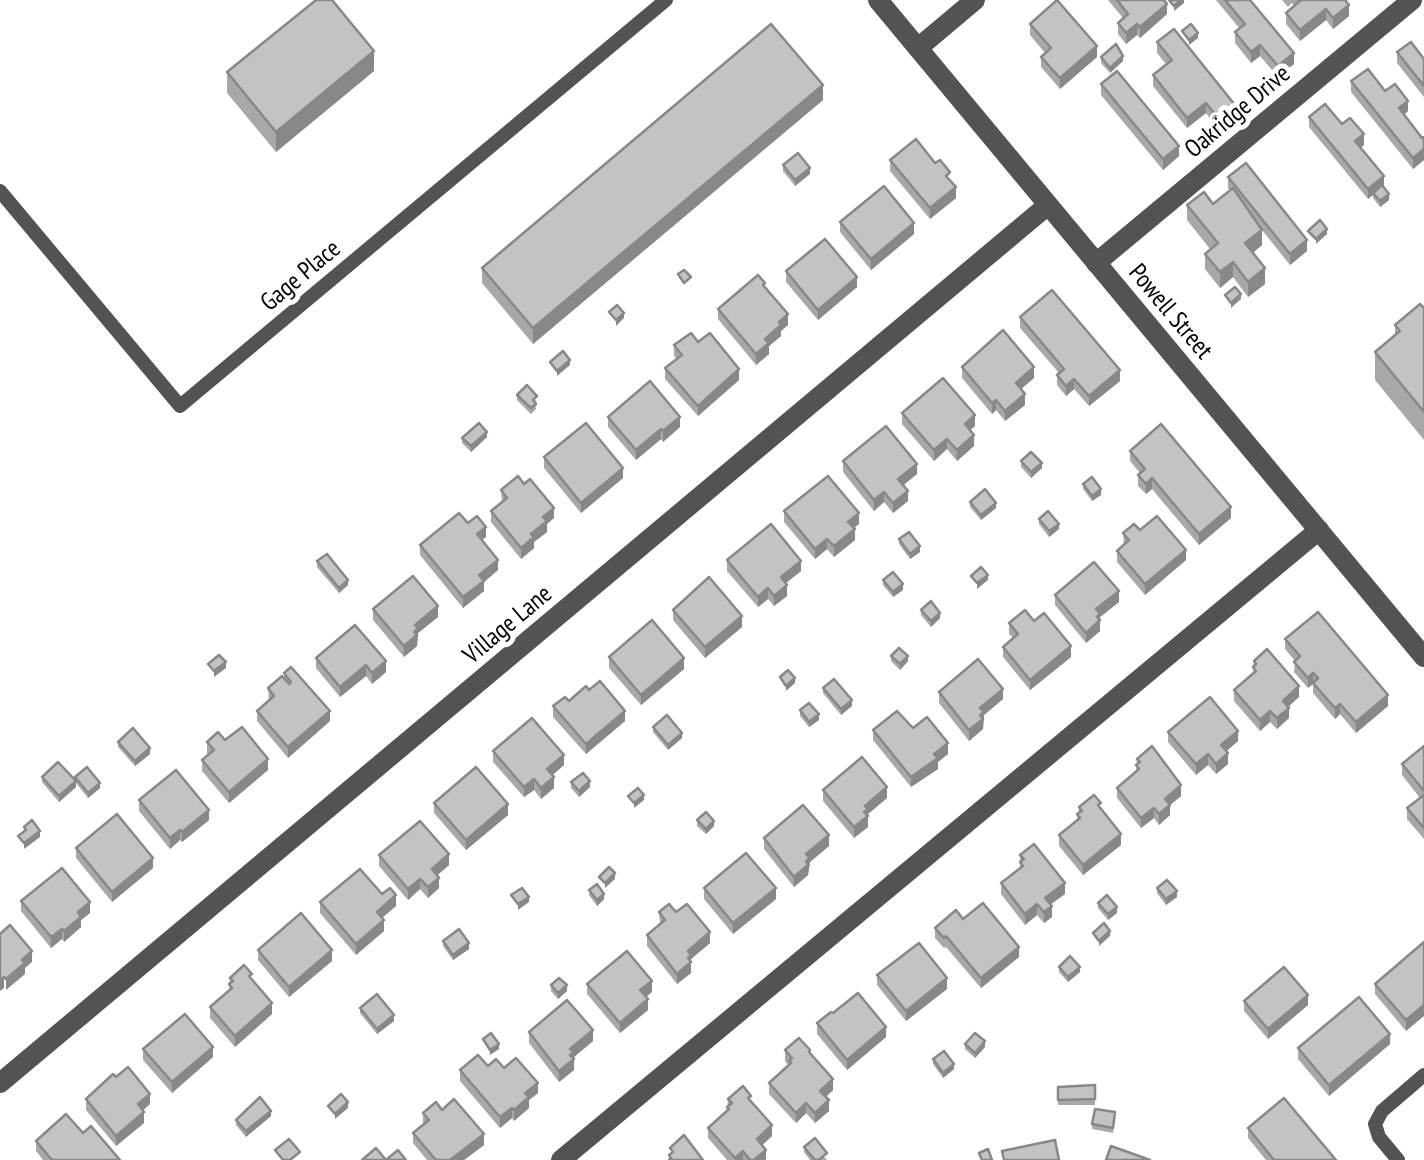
<!DOCTYPE html>
<style>
body{margin:0}
canvas{display:block;background:#fff}
</style>
<canvas width="1424" height="1160"></canvas>
<script>
const c = document.querySelector('canvas').getContext('2d');
c.lineJoin = 'round';
const shape = rows => new Path2D(rows.map(r => 'M' + r).join(''));
function stroke(path, color, width, dash) { c.strokeStyle = color; c.lineWidth = width; c.lineCap = dash ? 'butt' : 'round'; c.setLineDash(dash || []); c.stroke(path); }
function fillPath(path, color) { c.fillStyle = color; c.fill(path, 'evenodd'); }
function label(font, color, halo, rows, align = 'center') {
  c.font = font + ' "PT Sans Narrow",sans-serif'; c.lineWidth = 10; c.setLineDash([]); c.textBaseline = 'middle'; c.strokeStyle = halo; c.fillStyle = color; for (const [text, x, y, turn = 0] of rows) {
    c.save(); c.translate(x, y); c.rotate((+turn || 0) * Math.PI / 180); c.textAlign = isNaN(turn) ? turn : align; if (halo) c.strokeText(text, 0, 0); c.fillText(text, 0, 0); c.restore();
  }
}
const service = shape([
 [0,191,180,406,666,0],
 [1398,1160,1379,1137,1375,1124,1382,1111,1424,1075]
]);
const minor = shape([
 [918,48,975,0],
 [1096,263,1412,0],
 [0,1083,1048,205],
 [561,1160,1319,530]
]);
const tertiary = shape([
 [878,0,1424,657]
]);
const wall = shape([
 [1108,0,1164,0,1167,14,1140,38,1137,35,1126,44,1118,34,1118,23,1123,18],
 [1216,0,1250,0,1294,64,1278,77,1260,56,1251,63,1235,43,1235,32,1240,29],
 [1282,0,1345,0,1349,16,1333,29,1326,20,1300,41,1286,24,1286,13,1294,6,1292,3,1288,7],
 [1030,24,1097,57,1060,89,1041,67,1041,57,1045,53,1030,35],
 [1157,42,1235,115,1218,129,1206,113,1187,128,1153,86,1153,75,1166,64,1157,53],
 [1397,52,1424,59,1424,97,1397,63],
 [1101,57,1123,61,1110,73,1101,63],
 [374,71,276,152,227,93,227,72],
 [1351,81,1385,91,1408,111,1404,115,1422,138,1424,137,1424,160,1413,169,1351,92],
 [1101,84,1179,156,1163,170,1101,95],
 [823,100,533,344,482,283,482,268],
 [1309,117,1342,124,1364,145,1360,148,1384,186,1389,200,1380,207,1373,198,1373,195,1368,199,1309,127],
 [890,160,950,181,956,198,930,219,890,171],
 [783,165,810,174,795,186,783,171],
 [1228,177,1307,251,1290,265,1262,230,1262,245,1253,253,1265,284,1248,297,1233,277,1220,288,1205,269,1205,254,1210,249,1187,220,1187,205,1213,204,1230,190,1228,188],
 [840,222,914,234,871,270,840,232],
 [786,271,857,287,818,320,786,282],
 [765,288,788,325,781,331,781,336,769,346,769,354,756,365,718,319,718,309],
 [1424,308,1424,440,1375,380,1375,352,1395,336,1395,325],
 [1020,317,1120,381,1089,406,1074,389,1066,396,1057,385,1057,375,1059,373,1020,328],
 [698,342,739,380,698,416,665,379,665,368,677,359,674,356,674,345],
 [962,367,1034,378,1021,389,1025,405,1005,421,996,410,992,414,962,378],
 [517,395,537,401,535,403,536,409,531,414,517,400],
 [902,413,975,426,970,430,974,446,957,461,947,449,934,461,902,424],
 [608,417,680,427,663,442,661,439,636,460,608,427],
 [487,437,471,452,462,443,462,438],
 [1130,451,1231,518,1199,545,1152,489,1146,494,1138,486,1138,475,1140,473,1130,461],
 [544,457,623,478,581,513,544,468],
 [843,461,917,474,904,485,908,501,893,513,884,502,874,511,843,472],
 [1021,461,1042,468,1031,478,1021,467],
 [1083,484,1101,495,1092,501,1083,489],
 [501,490,554,518,547,524,547,532,534,542,534,548,521,559,491,522,491,511,502,502],
 [970,502,996,508,981,520,970,507],
 [784,511,859,524,854,528,855,540,834,557,827,549,815,559,784,522],
 [1039,519,1059,529,1049,537,1039,524],
 [468,523,486,537,482,540,498,570,484,582,484,591,463,608,420,555,420,545],
 [1140,530,1186,560,1145,595,1117,562,1117,551,1124,545,1123,533],
 [899,539,920,552,910,559,899,544],
 [727,560,801,571,786,583,787,596,774,606,768,599,758,607,727,571],
 [317,561,348,585,339,593,317,567],
 [883,580,903,590,893,597,883,585],
 [1055,595,1119,602,1100,617,1100,631,1086,643,1055,605],
 [373,609,438,617,418,633,417,646,404,657,373,620],
 [673,610,742,627,705,658,673,620],
 [921,610,940,618,931,627,921,615],
 [1034,621,1071,657,1030,690,1003,657,1003,647,1013,638,1009,634,1009,623],
 [355,625,386,672,372,684,366,676,340,697,316,668,316,658],
 [1285,639,1388,706,1356,733,1340,714,1335,719,1313,693,1313,684,1308,688,1294,672,1295,661,1285,649],
 [891,656,908,661,900,670,891,661],
 [609,657,684,669,641,705,609,668],
 [1254,661,1299,697,1288,707,1289,718,1277,729,1270,722,1260,731,1234,701,1234,690,1253,674],
 [284,673,330,721,288,758,257,721,257,711,269,700,268,688,284,678],
 [823,688,852,706,841,715,823,693],
 [939,692,1003,699,984,715,983,729,969,741,939,703],
 [569,701,625,721,586,754,553,717,553,706],
 [800,710,819,720,809,727,800,716],
 [905,721,948,754,938,762,938,769,911,787,873,740,873,730],
 [653,727,682,738,668,750,653,732],
 [1168,732,1238,741,1226,751,1228,764,1216,774,1208,765,1196,775,1168,742],
 [225,740,268,770,229,803,202,771,202,760,208,755,207,753,207,742],
 [118,742,150,754,135,766,118,747],
 [1424,746,1424,839,1407,819,1407,808,1420,798,1402,775,1402,764],
 [493,751,564,765,552,775,554,788,541,799,534,790,524,797,493,762],
 [1137,759,1181,796,1170,805,1170,815,1159,825,1154,818,1141,828,1117,798,1117,788,1136,771],
 [42,777,75,780,75,777,100,788,88,798,76,783,76,787,59,802,42,782],
 [571,782,590,787,579,797,571,788],
 [823,790,887,798,868,814,868,827,854,838,823,801],
 [139,800,209,820,182,842,180,840,170,849,139,811],
 [434,803,508,815,466,850,434,813],
 [1079,807,1101,809,1121,845,1083,875,1059,846,1059,835,1077,820],
 [697,820,714,826,706,834,697,826],
 [764,838,829,846,810,862,808,875,794,887,764,849],
 [76,848,153,868,112,902,76,858],
 [379,855,449,865,437,875,439,888,428,898,420,889,408,900,379,866],
 [1020,855,1065,894,1050,905,1052,917,1044,923,1037,915,1025,925,1001,894,1001,883,1020,869],
 [704,888,776,899,733,934,704,899],
 [1157,888,1177,897,1166,905,1157,893],
 [589,890,604,899,597,906,589,895],
 [382,894,396,906,382,918,384,931,356,955,320,913,320,902],
 [21,901,90,913,81,920,81,927,64,942,62,939,51,948,21,911],
 [1098,903,1117,913,1108,920,1098,908],
 [659,912,676,912,710,943,691,959,691,973,677,984,647,946,647,935,660,924],
 [963,919,1019,957,981,988,946,947,944,948,935,938,935,928],
 [443,941,469,949,453,960,443,946],
 [1424,942,1406,1031,1375,994,1375,984],
 [258,950,332,961,289,997,258,960],
 [1059,967,1080,972,1068,982,1059,972],
 [877,975,947,989,906,1021,877,985],
 [230,978,252,979,272,1014,235,1047,210,1018,210,1007,229,990],
 [587,984,652,992,646,997,648,1010,620,1033,587,994],
 [551,985,567,991,558,999,551,991],
 [1244,1001,1308,1005,1268,1039,1244,1011],
 [360,1008,394,1021,377,1034,360,1013],
 [833,1013,886,1037,847,1070,817,1034,817,1023],
 [529,1032,593,1041,574,1057,574,1070,559,1082,529,1043],
 [965,1044,985,1047,975,1058,965,1049],
 [1390,1044,1329,1096,1298,1059,1298,1048],
 [143,1049,213,1057,172,1093,143,1060],
 [785,1050,810,1053,833,1090,826,1097,829,1111,815,1123,806,1113,796,1123,769,1094,769,1083,789,1066,785,1061],
 [933,1059,954,1069,943,1078,933,1064],
 [488,1066,504,1068,538,1093,529,1100,529,1108,514,1121,512,1118,500,1128,460,1081,460,1070],
 [116,1077,150,1104,143,1110,144,1123,116,1146,86,1110,86,1099],
 [1095,1085,1095,1105,1058,1105,1058,1087],
 [728,1099,751,1100,772,1136,762,1145,766,1160,727,1160,708,1138,708,1128,727,1111],
 [246,1108,271,1116,246,1137,236,1125,236,1120,246,1111],
 [442,1110,484,1145,464,1160,427,1160,413,1143,413,1133,423,1124,423,1113],
 [1115,1118,1113,1133,1092,1129,1092,1124],
 [1248,1128,1336,1160,1266,1160,1248,1138],
 [36,1141,120,1160,43,1160,36,1151],
 [804,1147,827,1159,826,1160,810,1160,804,1152]
]);
const shadedWall = shape([
 [1181,0,1184,0,1184,3,1174,11,1174,6],
 [1167,4,1167,14,1140,38,1140,27],
 [1349,5,1349,16,1333,29,1333,18],
 [1326,9,1326,20,1300,41,1300,30],
 [1137,24,1137,35,1126,44,1126,33],
 [1198,33,1198,38,1189,45,1189,40],
 [1260,45,1260,56,1251,63,1251,52],
 [1097,46,1097,57,1060,89,1060,78],
 [374,51,374,71,276,152,276,132],
 [1294,53,1294,64,1278,77,1278,66],
 [1123,56,1123,61,1110,73,1110,68],
 [823,85,823,100,533,344,533,328],
 [1408,101,1408,111,1399,119,1399,108],
 [1206,103,1206,113,1187,128,1187,118],
 [1235,105,1235,115,1218,129,1218,118],
 [1364,134,1364,145,1355,152,1355,141],
 [1179,146,1179,156,1163,170,1163,159],
 [1424,149,1424,160,1413,169,1413,158],
 [810,168,810,174,795,186,795,180],
 [1384,176,1384,186,1368,199,1368,189],
 [956,187,956,198,930,219,930,208],
 [1389,194,1389,200,1380,207,1380,201],
 [914,223,914,234,871,270,871,259],
 [1327,229,1327,234,1316,244,1316,239],
 [1262,230,1262,245,1245,259,1245,243],
 [1307,240,1307,251,1290,265,1290,254],
 [1233,262,1233,277,1220,288,1220,272],
 [1265,268,1265,284,1248,297,1248,282],
 [857,277,857,287,818,320,818,310],
 [1241,294,1241,299,1231,308,1231,303],
 [624,313,624,318,616,326,616,320],
 [788,314,788,325,781,331,781,336,769,346,769,354,756,365,756,354,765,339,779,322],
 [570,360,570,365,557,376,557,371],
 [1034,367,1034,378,1016,393,1016,383],
 [739,369,739,380,698,416,698,406],
 [1120,370,1120,381,1089,406,1089,396],
 [1074,379,1074,389,1066,396,1066,386],
 [1025,394,1025,405,1005,421,1005,411],
 [996,400,996,410,992,414,992,403],
 [975,415,975,426,965,435,965,424],
 [680,417,680,427,663,442,663,431],
 [661,429,661,439,636,460,636,450],
 [487,432,487,437,471,452,471,446],
 [974,435,974,446,957,461,957,450],
 [947,439,947,449,934,461,934,450],
 [1042,463,1042,468,1031,478,1031,472],
 [917,464,917,474,898,489,898,479],
 [623,468,623,478,581,513,581,503],
 [1152,478,1152,489,1146,494,1146,484],
 [1101,489,1101,495,1092,501,1092,496],
 [908,491,908,501,893,513,893,503],
 [884,492,884,502,874,511,874,500],
 [996,503,996,508,981,520,981,515],
 [1231,507,1231,518,1199,545,1199,534],
 [554,508,554,518,547,524,547,532,534,542,534,548,521,559,521,548,543,517],
 [859,513,859,524,848,532,848,522],
 [1059,524,1059,529,1049,537,1049,531],
 [486,527,486,537,477,544,477,534],
 [855,529,855,540,834,557,834,546],
 [827,539,827,549,815,559,815,549],
 [920,546,920,552,910,559,910,554],
 [1186,550,1186,560,1145,595,1145,584],
 [498,560,498,570,484,582,484,591,463,608,463,597,479,575],
 [801,561,801,571,781,587,781,577],
 [988,575,988,580,977,589,977,583],
 [348,580,348,585,339,593,339,588],
 [903,584,903,590,893,597,893,592],
 [787,585,787,596,774,606,774,596],
 [768,588,768,599,758,607,758,597],
 [1119,591,1119,602,1100,617,1100,631,1086,643,1086,633,1096,609],
 [438,606,438,617,418,633,417,646,404,657,404,646,415,625],
 [940,613,940,618,931,627,931,621],
 [742,616,742,627,705,658,705,647],
 [1071,646,1071,657,1030,690,1030,680],
 [908,656,908,661,900,670,900,664],
 [684,658,684,669,641,705,641,695],
 [386,661,386,672,372,684,372,673],
 [226,662,226,668,214,677,214,671],
 [366,665,366,676,340,697,340,687],
 [1313,673,1313,684,1308,688,1308,678],
 [795,678,795,683,786,691,786,686],
 [1299,686,1299,697,1283,711,1283,701],
 [1003,689,1003,699,984,715,983,729,969,741,969,730,980,708],
 [1388,695,1388,706,1356,733,1356,722],
 [852,700,852,706,841,715,841,709],
 [1340,704,1340,714,1335,719,1335,708],
 [1289,708,1289,718,1277,729,1277,718],
 [330,711,330,721,288,758,288,747],
 [625,711,625,721,586,754,586,744],
 [1270,711,1270,722,1260,731,1260,720],
 [819,714,819,720,809,727,809,722],
 [1238,731,1238,741,1221,756,1221,745],
 [682,733,682,738,668,750,668,745],
 [948,743,948,754,938,762,938,769,911,787,911,777],
 [150,748,150,754,135,766,135,761],
 [1228,753,1228,764,1216,774,1216,764],
 [1208,754,1208,765,1196,775,1196,764],
 [564,755,564,765,547,780,547,769],
 [268,759,268,770,229,803,229,792],
 [554,777,554,788,541,799,541,788],
 [534,779,534,790,524,797,524,787],
 [76,781,76,787,59,802,59,796],
 [590,781,590,787,579,797,579,791],
 [100,783,100,788,88,798,88,793],
 [1181,785,1181,796,1170,805,1170,815,1159,825,1159,814,1165,799],
 [887,787,887,798,868,814,868,827,854,838,854,827,865,806],
 [644,795,644,800,634,808,634,803],
 [508,804,508,815,466,850,466,840],
 [1154,808,1154,818,1141,828,1141,818],
 [209,810,209,820,182,842,182,832],
 [714,821,714,826,706,834,706,829],
 [180,830,180,840,170,849,170,838],
 [40,831,40,837,24,849,24,843],
 [1121,834,1121,845,1083,875,1083,865],
 [829,835,829,846,810,862,808,875,794,887,794,877,806,854],
 [449,854,449,865,432,880,432,869],
 [153,858,153,868,112,902,112,892],
 [615,873,615,879,605,888,605,883],
 [439,878,439,888,428,898,428,887],
 [420,879,420,889,408,900,408,889],
 [1065,883,1065,894,1045,908,1045,898],
 [776,888,776,899,733,934,733,923],
 [1177,891,1177,897,1166,905,1166,899],
 [604,894,604,899,597,906,597,900],
 [396,895,396,906,377,922,377,912],
 [529,897,529,902,518,910,518,904],
 [90,902,90,913,81,920,81,927,64,942,64,931,78,912],
 [1037,904,1037,915,1025,925,1025,914],
 [1052,906,1052,917,1044,923,1044,912],
 [1117,907,1117,913,1108,920,1108,914],
 [384,920,384,931,356,955,356,944],
 [62,929,62,939,51,948,51,937],
 [1110,931,1110,936,1099,946,1099,941],
 [710,932,710,943,691,959,691,973,677,984,677,974,688,951],
 [469,943,469,949,453,960,453,955],
 [1019,947,1019,957,981,988,981,978],
 [332,950,332,961,289,997,289,987],
 [32,951,32,962,25,968,25,974,6,990,6,979,22,960],
 [1080,967,1080,972,1068,982,1068,977],
 [4,977,4,988,0,991,0,980],
 [947,978,947,989,906,1021,906,1011],
 [652,981,652,992,640,1001,640,990],
 [567,985,567,991,558,999,558,993],
 [1308,995,1308,1005,1268,1039,1268,1029],
 [648,999,648,1010,620,1033,620,1023],
 [272,1003,272,1014,235,1047,235,1036],
 [1424,1005,1424,1016,1406,1031,1406,1020],
 [394,1015,394,1021,377,1034,377,1029],
 [886,1027,886,1037,847,1070,847,1060],
 [593,1030,593,1041,574,1057,574,1070,559,1082,559,1071,570,1049],
 [1390,1034,1390,1044,1329,1096,1329,1085],
 [985,1041,985,1047,975,1058,975,1053],
 [499,1044,499,1049,490,1055,490,1050],
 [213,1047,213,1057,172,1093,172,1082],
 [954,1064,954,1069,943,1078,943,1073],
 [833,1079,833,1090,820,1102,820,1091],
 [538,1083,538,1093,529,1100,529,1108,514,1121,514,1110,525,1093],
 [150,1094,150,1104,138,1115,138,1104],
 [829,1100,829,1111,815,1123,815,1113],
 [348,1102,348,1108,335,1119,335,1114],
 [806,1103,806,1113,796,1123,796,1113],
 [512,1108,512,1118,500,1128,500,1117],
 [271,1111,271,1116,246,1137,246,1131],
 [144,1112,144,1123,116,1146,116,1136],
 [772,1125,772,1136,757,1150,757,1139],
 [484,1134,484,1145,464,1160,450,1160],
 [766,1150,766,1160,754,1160],
 [743,1151,743,1160,735,1160,735,1158]
]);
const building = shape([
 [316,0,332,0,374,51,276,132,227,72,316,0],
 [1057,0,1097,46,1060,78,1041,57,1051,48,1030,24,1057,0],
 [1117,0,1164,0,1167,4,1140,27,1137,24,1126,33,1118,23,1128,14,1117,0],
 [1169,0,1181,0,1174,6,1169,0],
 [1225,0,1250,0,1294,53,1278,66,1260,45,1251,52,1235,32,1245,24,1225,0],
 [1298,0,1345,0,1349,5,1333,18,1326,9,1300,30,1286,13,1300,1,1298,0],
 [771,24,823,85,533,328,482,268,771,24],
 [1191,24,1198,33,1189,40,1182,31,1191,24],
 [1174,29,1235,105,1218,118,1206,103,1187,118,1153,75,1172,60,1157,42,1174,29],
 [1411,42,1424,59,1424,86,1397,52,1411,42],
 [1116,44,1123,56,1110,68,1101,57,1116,44],
 [1368,69,1385,91,1395,84,1408,101,1399,108,1422,138,1424,137,1424,149,1413,158,1351,81,1368,69],
 [1117,71,1179,146,1163,159,1101,84,1117,71],
 [1325,104,1342,124,1350,118,1364,134,1355,141,1384,176,1368,189,1309,117,1325,104],
 [916,139,935,163,940,160,950,172,946,176,956,187,930,208,890,160,916,139],
 [798,153,810,168,795,180,783,165,798,153],
 [1246,163,1307,240,1290,254,1228,177,1246,163],
 [1382,185,1389,194,1380,201,1373,193,1382,185],
 [884,186,914,223,871,259,840,222,884,186],
 [1233,188,1262,230,1245,243,1265,268,1248,282,1233,262,1220,272,1205,254,1218,243,1187,205,1204,192,1213,204,1233,188],
 [1320,220,1327,229,1316,239,1308,231,1320,220],
 [825,239,857,277,818,310,786,271,825,239],
 [684,270,691,277,684,283,678,274,684,270],
 [758,275,765,283,763,285,788,314,779,322,781,325,765,339,769,343,756,354,718,309,758,275],
 [1235,287,1241,294,1231,303,1225,295,1235,287],
 [1052,290,1120,370,1089,396,1074,379,1066,386,1057,375,1064,369,1020,317,1052,290],
 [1420,304,1424,308,1424,412,1375,352,1400,331,1395,325,1420,304],
 [617,305,624,313,616,320,609,312,617,305],
 [1003,330,1034,367,1016,383,1025,394,1005,411,996,400,992,403,962,367,1003,330],
 [691,333,698,342,710,333,739,369,698,406,665,368,682,355,674,345,691,333],
 [563,351,570,360,557,371,550,362,563,351],
 [943,378,975,415,965,424,974,435,957,450,947,439,934,450,902,413,943,378],
 [650,381,680,417,663,431,661,429,636,450,608,417,650,381],
 [527,385,537,396,533,400,536,404,531,408,517,395,527,385],
 [479,423,487,432,471,446,462,438,479,423],
 [586,423,623,468,581,503,544,457,586,423],
 [1161,424,1231,507,1199,534,1152,478,1146,484,1138,475,1145,469,1130,451,1161,424],
 [886,426,917,464,898,479,908,491,893,503,884,492,874,500,843,461,886,426],
 [1031,452,1042,463,1031,472,1021,461,1031,452],
 [518,476,524,484,530,479,554,508,543,517,547,521,531,534,534,537,521,548,491,511,507,498,501,490,518,476],
 [828,476,859,513,848,522,855,529,834,546,827,539,815,549,784,511,828,476],
 [1092,477,1101,489,1092,496,1083,484,1092,477],
 [985,489,996,503,981,515,970,502,985,489],
 [1048,511,1059,524,1049,531,1039,519,1048,511],
 [459,513,468,523,477,516,486,527,477,534,498,560,479,575,484,581,463,597,420,545,459,513],
 [1157,516,1186,550,1145,584,1117,551,1129,540,1123,533,1134,524,1140,530,1157,516],
 [771,524,801,561,781,577,787,585,774,596,768,588,758,597,727,560,771,524],
 [909,532,920,546,910,554,899,539,909,532],
 [327,554,348,580,339,588,317,561,327,554],
 [1094,562,1119,591,1096,609,1100,614,1097,617,1100,620,1086,633,1055,595,1094,562],
 [981,567,988,575,977,583,971,576,981,567],
 [893,572,903,584,893,592,883,580,893,572],
 [413,576,438,606,415,625,418,628,414,632,417,635,404,646,373,609,413,576],
 [709,577,742,616,705,647,673,610,709,577],
 [931,601,940,613,931,621,921,610,931,601],
 [1025,610,1034,621,1044,613,1071,646,1030,680,1003,647,1018,634,1009,623,1025,610],
 [1318,612,1388,695,1356,722,1340,704,1335,708,1313,683,1318,678,1313,673,1308,678,1294,662,1300,656,1285,639,1318,612],
 [652,620,684,658,641,695,609,657,652,620],
 [355,625,386,661,372,673,366,665,340,687,316,658,355,625],
 [899,648,908,656,900,664,891,656,899,648],
 [1267,649,1299,686,1283,701,1289,708,1277,718,1270,711,1260,720,1234,690,1256,671,1253,667,1256,664,1254,661,1267,649],
 [219,655,226,662,214,671,208,664,219,655],
 [978,659,1003,689,980,708,984,712,980,715,983,719,969,730,939,692,978,659],
 [291,667,330,711,288,747,257,711,274,696,268,688,282,676,289,684,291,682,284,673,291,667],
 [788,670,795,678,786,686,780,677,788,670],
 [834,679,852,700,841,709,823,688,834,679],
 [600,681,625,711,586,744,553,706,565,697,569,701,586,686,589,690,600,681],
 [1210,697,1238,731,1221,745,1228,753,1216,764,1208,754,1196,764,1168,732,1210,697],
 [809,703,819,714,809,722,800,710,809,703],
 [897,711,913,728,927,717,948,743,934,754,938,758,911,777,873,730,897,711],
 [667,715,682,733,668,745,653,727,667,715],
 [532,718,564,755,547,769,554,777,541,788,534,779,524,787,493,751,532,718],
 [242,727,268,759,229,792,202,760,214,750,207,742,218,732,225,740,242,727],
 [133,728,150,748,135,761,118,742,133,728],
 [1152,746,1181,785,1165,799,1170,805,1159,814,1154,808,1141,818,1117,788,1139,769,1136,765,1140,762,1137,759,1152,746],
 [1424,746,1424,791,1402,764,1424,746],
 [862,757,887,787,865,806,868,809,864,812,868,816,854,827,823,790,862,757],
 [58,762,76,781,59,796,42,777,58,762],
 [87,767,100,783,88,793,75,777,87,767],
 [476,767,508,804,466,840,434,803,476,767],
 [176,770,209,810,182,832,180,830,170,838,139,800,176,770],
 [583,773,590,781,579,791,571,782,583,773],
 [638,788,644,795,634,803,628,796,638,788],
 [1094,795,1101,803,1098,805,1121,834,1083,865,1059,835,1080,818,1077,814,1082,811,1079,807,1094,795],
 [1424,795,1424,828,1407,808,1424,795],
 [803,805,829,835,806,854,810,858,806,861,808,865,794,877,764,838,803,805],
 [706,812,714,821,706,829,697,820,706,812],
 [117,814,153,858,112,892,76,848,117,814],
 [32,820,40,831,24,843,18,836,26,830,24,827,32,820],
 [420,821,449,854,432,869,439,878,428,887,420,879,408,889,379,855,420,821],
 [1034,844,1065,883,1045,898,1052,906,1044,912,1037,904,1025,914,1001,883,1023,866,1020,862,1024,859,1020,855,1034,844],
 [746,853,776,888,733,923,704,888,746,853],
 [609,867,615,873,605,883,599,877,609,867],
 [62,868,90,902,78,912,81,917,64,931,62,929,51,937,21,901,62,868],
 [360,869,382,894,390,888,396,895,377,912,384,920,356,944,320,902,360,869],
 [1167,880,1177,891,1166,899,1157,888,1167,880],
 [597,884,604,894,597,900,589,890,597,884],
 [522,888,529,897,518,904,511,895,522,888],
 [1107,895,1117,907,1108,914,1098,903,1107,895],
 [983,903,1019,947,981,978,946,936,944,938,935,928,956,910,963,919,983,903],
 [669,904,676,912,687,904,710,932,688,951,691,955,688,958,691,962,677,974,647,935,665,920,659,912,669,904],
 [301,913,332,950,289,987,258,950,301,913],
 [1104,923,1110,931,1099,941,1093,933,1104,923],
 [10,925,32,951,22,960,25,963,6,979,4,977,0,980,0,934,10,925],
 [459,929,469,943,453,955,443,941,459,929],
 [1424,942,1424,1005,1406,1020,1375,984,1424,942],
 [919,943,947,978,906,1011,877,975,919,943],
 [627,951,652,981,640,990,648,999,620,1023,587,984,627,951],
 [1070,956,1080,967,1068,977,1059,967,1070,956],
 [244,965,252,974,249,976,272,1003,235,1036,210,1007,232,988,229,984,233,981,230,978,244,965],
 [1284,967,1308,995,1268,1029,1244,1001,1284,967],
 [559,978,567,985,558,993,551,985,559,978],
 [858,993,886,1027,847,1060,817,1023,831,1012,833,1013,858,993],
 [377,994,394,1015,377,1029,360,1008,377,994],
 [1359,997,1390,1034,1329,1085,1298,1048,1359,997],
 [567,1000,593,1030,570,1049,574,1053,570,1055,574,1059,559,1071,529,1032,567,1000],
 [185,1014,213,1047,172,1082,143,1049,185,1014],
 [491,1033,499,1044,490,1050,483,1039,491,1033],
 [975,1033,985,1041,975,1053,965,1044,975,1033],
 [799,1038,810,1050,809,1052,833,1079,820,1091,829,1100,815,1113,806,1103,796,1113,769,1083,791,1063,789,1061,792,1058,785,1050,799,1038],
 [944,1051,954,1064,943,1073,933,1059,944,1051],
 [478,1055,488,1066,496,1059,504,1068,516,1058,538,1083,525,1093,529,1097,514,1110,512,1108,500,1117,460,1070,478,1055],
 [128,1067,150,1094,138,1104,144,1112,116,1136,86,1099,113,1074,116,1077,128,1067],
 [1095,1085,1095,1099,1058,1100,1058,1087,1095,1085],
 [743,1086,751,1096,748,1098,772,1125,757,1139,766,1150,754,1160,750,1160,743,1151,735,1158,708,1128,729,1109,727,1107,732,1103,728,1099,743,1086],
 [341,1094,348,1102,335,1114,328,1106,341,1094],
 [260,1097,271,1111,246,1131,236,1120,260,1097],
 [1284,1098,1336,1160,1274,1160,1248,1128,1284,1098],
 [454,1099,484,1134,450,1160,436,1160,413,1133,429,1120,423,1113,436,1102,442,1110,454,1099],
 [1095,1109,1115,1112,1113,1128,1092,1124,1095,1109],
 [66,1114,83,1133,91,1126,120,1160,52,1160,36,1141,66,1114],
 [684,1135,703,1160,669,1160,671,1158,669,1155,673,1152,670,1148,684,1135],
 [815,1138,827,1153,819,1160,815,1160,804,1147,815,1138],
 [289,1139,300,1152,290,1160,283,1160,275,1150,289,1139],
 [1055,1140,1059,1160,1004,1160,1002,1151,1055,1140],
 [1111,1146,1150,1160,1106,1160,1111,1146],
 [376,1148,386,1160,398,1150,406,1160,362,1160,376,1148],
 [988,1149,992,1160,982,1160,979,1153,988,1149]
]);
const streetNames = [
 ["Oakridge Drive",1238,112,-40],
 ["Gage Place",301,276,-40],
 ["Powell Street",1170,312,50],
 ["Village Lane",508,625,-40]
];
stroke(service, '#535353', 14);
stroke(minor, '#535353', 20);
stroke(tertiary, '#535353', 20);
fillPath(wall, '#a8a8a8');
fillPath(shadedWall, '#888');
fillPath(building, '#c3c3c3');
stroke(building, '#888', 2.5);
label('25px', '#000', '#fff', streetNames);
</script>
